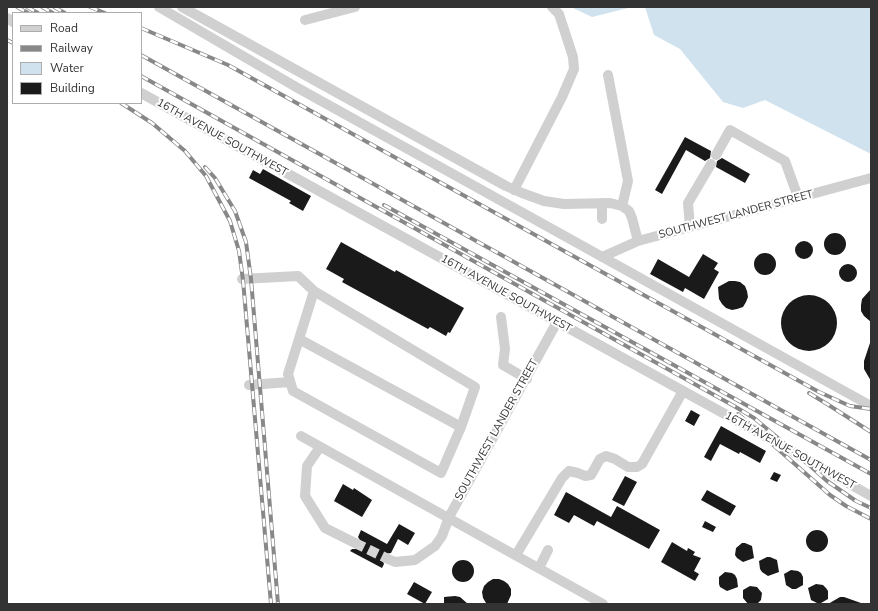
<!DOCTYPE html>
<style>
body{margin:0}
#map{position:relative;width:878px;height:611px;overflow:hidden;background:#fff;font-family:"Nunito Sans",sans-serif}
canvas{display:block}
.frame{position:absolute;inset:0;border:8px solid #333;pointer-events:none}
.legend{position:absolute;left:12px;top:12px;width:130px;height:92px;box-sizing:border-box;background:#fff;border:1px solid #adadad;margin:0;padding:5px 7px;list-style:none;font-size:12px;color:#333}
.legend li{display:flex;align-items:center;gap:8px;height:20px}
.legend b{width:20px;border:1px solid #adadad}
</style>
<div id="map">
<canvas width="878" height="611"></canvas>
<div class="frame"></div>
<ul class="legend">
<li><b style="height:5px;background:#d0d0d0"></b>Road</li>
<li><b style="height:5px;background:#888"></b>Railway</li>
<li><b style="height:11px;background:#cfe2ee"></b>Water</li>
<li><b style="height:11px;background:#1a1a1a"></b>Building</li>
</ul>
</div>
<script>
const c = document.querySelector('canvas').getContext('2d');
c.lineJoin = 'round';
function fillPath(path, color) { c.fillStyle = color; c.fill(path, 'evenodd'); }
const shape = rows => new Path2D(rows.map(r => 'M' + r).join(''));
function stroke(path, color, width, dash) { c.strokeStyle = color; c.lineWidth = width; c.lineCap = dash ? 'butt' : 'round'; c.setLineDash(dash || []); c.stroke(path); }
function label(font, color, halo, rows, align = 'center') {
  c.font = font + ' "Nunito Sans",sans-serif'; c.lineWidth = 4; c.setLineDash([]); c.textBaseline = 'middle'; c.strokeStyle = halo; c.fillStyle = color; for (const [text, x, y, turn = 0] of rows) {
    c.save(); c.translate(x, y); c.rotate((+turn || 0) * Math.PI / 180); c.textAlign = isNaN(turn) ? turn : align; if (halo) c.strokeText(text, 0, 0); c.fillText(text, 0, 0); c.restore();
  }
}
const water = shape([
 [571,7,632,7,592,17],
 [645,7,871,7,871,154,765,100,743,108,723,102,680,49,654,35]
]);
const building = shape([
 [685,137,711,151,710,158,705,161,686,150,662,194,655,190],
 [722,158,750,174,745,183,716,167,717,161],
 [263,169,311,196,303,211,289,203,291,201,249,178,253,170,260,174],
 '824 244a11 11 0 1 1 22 0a11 11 0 1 1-22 0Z',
 '795 250a9 9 0 1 1 18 0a9 9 0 1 1-18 0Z',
 [341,242,395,272,396,270,464,308,450,333,448,332,446,336,430,327,428,329,342,282,344,279,326,269],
 '754 264a11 11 0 1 1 22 0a11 11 0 1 1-22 0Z',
 [703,254,718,263,714,269,719,272,704,299,685,288,683,292,650,274,658,259,689,277],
 '839 273a9 9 0 1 1 18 0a9 9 0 1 1-18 0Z',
 [729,281,735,281,740,282,745,286,747,291,748,297,746,302,743,307,737,309,732,310,726,308,722,304,719,299,718,287],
 [871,289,871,322,864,316,861,311,861,305,862,299],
 '781 323a28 28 0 1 1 56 0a28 28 0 1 1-56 0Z',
 [870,343,871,344,871,381,864,369,864,361],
 [691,410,700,415,694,426,685,421],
 [721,426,766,451,760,463,740,452,739,454,720,444,711,461,704,457],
 [774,472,781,475,777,482,770,479],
 [625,476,637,482,624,506,612,500],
 [343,484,353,490,354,488,372,500,362,517,334,501],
 [707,490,736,506,730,516,701,500],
 [566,492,611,517,617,506,660,530,649,549,597,521,594,526,574,515,569,523,554,515],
 [705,521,716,527,713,532,702,527],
 [399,524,415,533,408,545,398,539,391,553,384,554,382,559,384,564,382,568,350,551,352,549,356,549,361,546,361,542,358,537,361,530,387,544],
 '806 541a11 11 0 1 1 22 0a11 11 0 1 1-22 0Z',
 [672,542,687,551,688,548,695,552,693,555,701,558,694,571,699,574,695,581,661,562],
 [742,543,745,543,752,546,754,558,743,562,737,558,735,555,736,548],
 [767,557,770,557,777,560,779,572,768,576,762,572,760,569,759,561],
 '452 571a11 11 0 1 1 22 0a11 11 0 1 1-22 0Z',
 [791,570,798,571,801,573,803,577,803,585,796,589,792,589,786,585,784,574],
 [725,572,732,573,735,575,737,579,738,587,727,591,720,587,719,584,719,577],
 [493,579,499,579,504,581,508,584,511,589,511,595,507,604,487,604,486,603,483,598,482,592,484,586,488,582],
 [414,582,432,592,425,604,407,594],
 [816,584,823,585,826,588,828,591,828,599,821,603,817,603,811,600,808,588],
 [750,586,757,587,762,593,761,600,757,604,748,604,743,598,743,590],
 [455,596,460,597,468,604,444,604,444,597],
 [840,597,844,597,861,603,861,604,828,604]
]);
const minorTunnel = shape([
 [355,543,388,559]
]);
const minor = shape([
 [159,7,296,87,871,406],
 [182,7,506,186,522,193,544,201,564,204,610,203,622,206,629,211,632,218,638,241],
 [7,18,13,22],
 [305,20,355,7],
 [608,75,628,181,622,206],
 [141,93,763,435,871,496],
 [716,155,730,130,785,161,798,197],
 [514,190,562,97,574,69,573,57,559,14,552,7],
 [602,203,602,219],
 [690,227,688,203,711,164],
 [602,257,638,241,871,178],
 [242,279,298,276,314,291,475,387,461,427,299,339,314,291],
 [501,317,505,349,503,365,527,379],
 [299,339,288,374,293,391,441,473,461,427],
 [249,385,290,382],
 [301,436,603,604],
 [320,447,307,466,305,496,325,528,355,543],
 [516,555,562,478,569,471,578,473,585,476,591,475,600,459,606,456,615,459,628,467,637,467,642,464,683,391],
 [388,559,395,562,415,560,435,546,442,536,449,517,557,322],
 [539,568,548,550]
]);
const rail = shape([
 [17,7,28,13],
 [27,7,38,13],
 [42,7,53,13],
 [54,7,65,13],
 [90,7,105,13],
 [141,28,228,65,819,392,850,406,871,409],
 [7,40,13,43],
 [141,55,871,460],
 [141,76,734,406,754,418,797,454,827,481,856,501,871,508],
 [121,103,152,123,185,151,206,176,230,221,239,251,243,280,271,604],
 [205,167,215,178,235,211,246,242,251,279,278,604],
 [384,205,871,474],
 [809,393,827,404,871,432],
 [738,414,830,495,846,506,871,519]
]);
const streetNames = [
 ["16TH AVENUE SOUTHWEST",222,138,29],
 ["SOUTHWEST LANDER STREET",736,215,-15],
 ["16TH AVENUE SOUTHWEST",506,294,29],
 ["SOUTHWEST LANDER STREET",497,430,-61],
 ["16TH AVENUE SOUTHWEST",790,451,29]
];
fillPath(water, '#cfe2ee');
fillPath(building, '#1a1a1a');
stroke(minorTunnel, '#d6d6d6', 10, [10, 5]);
stroke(minor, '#d0d0d0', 10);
stroke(rail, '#888', 4);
stroke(rail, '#fff', 2.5, [8]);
label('11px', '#333', '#fff', streetNames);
</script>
